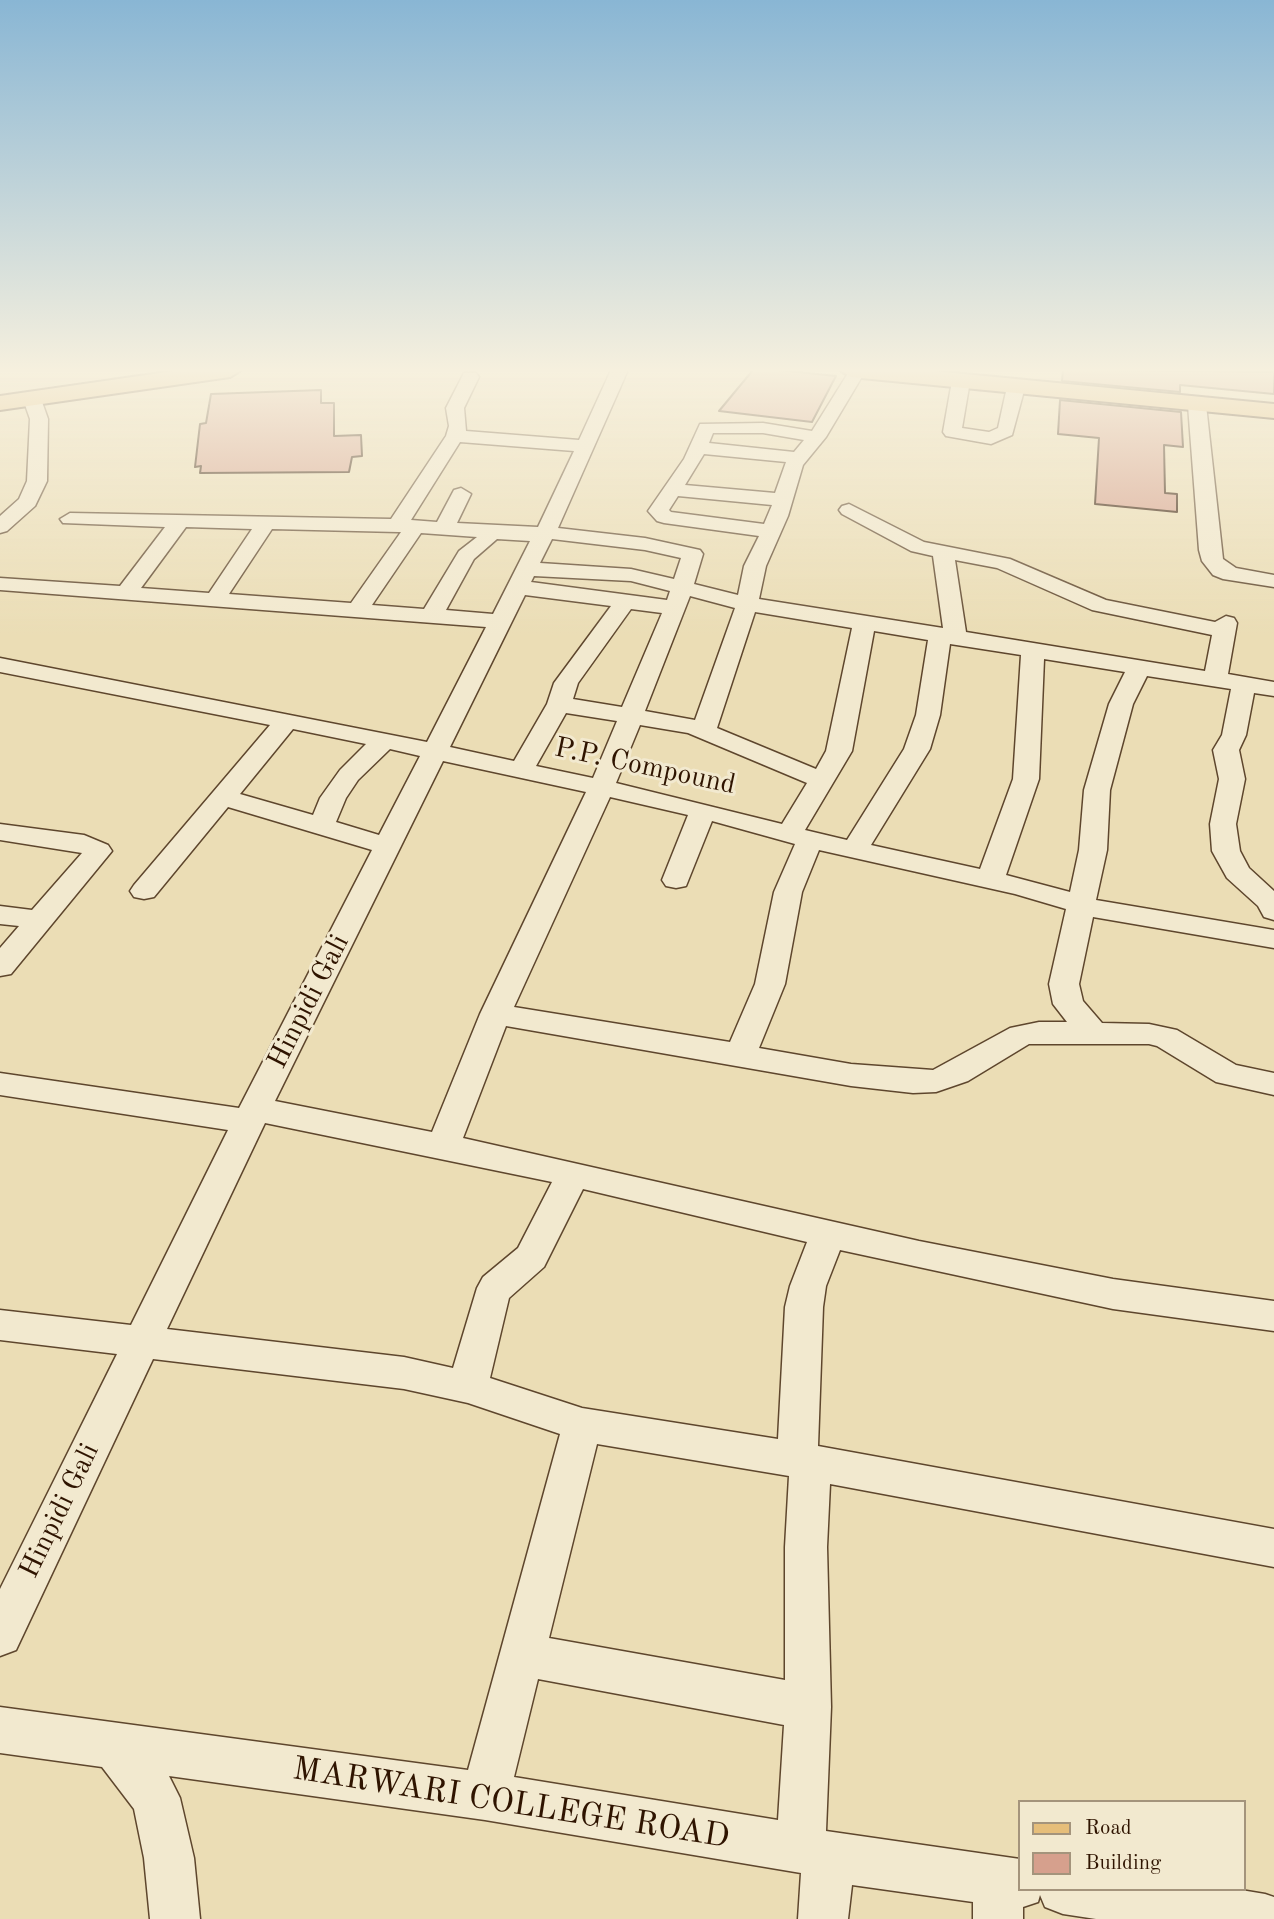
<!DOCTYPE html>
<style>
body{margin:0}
#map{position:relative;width:1274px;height:1919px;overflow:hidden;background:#ebddb5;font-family:"Old Standard TT",serif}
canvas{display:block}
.legend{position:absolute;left:1018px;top:1800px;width:228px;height:91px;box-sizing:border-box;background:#f2e9cf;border:2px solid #a4947c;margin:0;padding:9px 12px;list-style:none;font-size:21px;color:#2f1400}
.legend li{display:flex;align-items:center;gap:14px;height:35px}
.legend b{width:35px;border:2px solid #a4947c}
</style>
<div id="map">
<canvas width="1274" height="1919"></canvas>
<ul class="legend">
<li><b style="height:9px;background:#e6be7a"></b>Road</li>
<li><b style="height:19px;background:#d6a08d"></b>Building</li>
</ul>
</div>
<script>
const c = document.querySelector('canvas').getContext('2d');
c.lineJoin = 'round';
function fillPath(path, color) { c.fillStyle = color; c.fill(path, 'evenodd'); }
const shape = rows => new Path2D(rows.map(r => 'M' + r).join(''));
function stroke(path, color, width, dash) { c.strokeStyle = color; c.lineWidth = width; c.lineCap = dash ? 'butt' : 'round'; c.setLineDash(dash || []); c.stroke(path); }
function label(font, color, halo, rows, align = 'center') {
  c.font = font + ' "Old Standard TT",serif'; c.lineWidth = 6; c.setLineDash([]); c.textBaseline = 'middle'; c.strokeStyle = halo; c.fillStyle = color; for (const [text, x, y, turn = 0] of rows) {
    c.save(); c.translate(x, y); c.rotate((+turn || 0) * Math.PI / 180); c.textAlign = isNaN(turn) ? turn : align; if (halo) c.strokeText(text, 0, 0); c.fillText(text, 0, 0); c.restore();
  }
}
const building = shape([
 [753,370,778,370,836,376,812,422,719,411,753,370],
 [1063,370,1274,372,1274,394,1180,385,1180,392,1062,381,1063,370],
 [321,390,321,403,334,403,334,436,361,435,362,456,352,457,349,472,200,473,201,466,195,467,200,424,206,423,211,394,321,390],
 [1060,400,1181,412,1183,447,1164,445,1165,493,1177,494,1177,512,1095,504,1099,438,1058,434,1060,400]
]);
const minor = shape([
 [611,370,628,370,558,528,645,538,700,550,703,554,694,584,738,595,744,566,759,536,664,523,657,521,648,511,684,459,700,424,763,423,812,431,850,370,866,370,826,437,803,465,788,516,766,566,759,599,943,628,933,556,911,551,842,514,839,510,842,506,849,504,924,542,1010,559,1106,600,1215,622,1226,616,1234,618,1237,623,1228,674,1274,682,1274,696,1254,693,1246,735,1239,750,1245,779,1236,824,1240,851,1249,868,1274,891,1274,920,1264,917,1258,906,1227,878,1212,851,1210,824,1219,779,1213,750,1222,735,1231,689,1147,676,1133,704,1110,790,1107,850,1096,900,1274,930,1274,948,1093,917,1079,984,1083,1001,1102,1023,1149,1024,1177,1030,1236,1065,1274,1073,1274,1095,1216,1082,1157,1046,1149,1044,1029,1044,968,1081,936,1092,913,1093,851,1086,506,1026,463,1138,919,1241,1113,1279,1274,1301,1274,1331,1113,1309,840,1250,826,1286,823,1307,818,1446,1274,1529,1274,1567,830,1484,827,1547,831,1707,826,1831,1020,1859,1020,1889,1235,1889,1265,1894,1274,1897,1274,1919,1096,1919,1063,1914,1045,1907,1040,1895,1038,1902,1023,1907,1023,1919,973,1919,973,1902,852,1885,848,1919,798,1919,801,1873,485,1820,169,1776,180,1798,194,1858,200,1919,150,1919,144,1858,134,1809,102,1767,0,1753,0,1707,468,1770,560,1434,468,1403,404,1389,153,1359,16,1650,0,1656,0,1589,117,1354,0,1340,0,1310,131,1325,228,1130,0,1095,0,1073,239,1108,372,850,228,807,154,897,144,899,134,897,130,891,134,885,270,725,0,672,0,658,427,742,486,627,0,590,0,578,120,586,165,527,63,523,60,519,70,513,391,519,446,436,449,426,446,408,464,373,476,373,479,377,464,408,466,431,579,440,611,370],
 [713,433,763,433,804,440,794,452,709,443,713,433],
 [460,442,574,451,538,527,457,523,471,494,461,488,454,490,437,522,411,520,460,442],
 [704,454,786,462,775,493,685,485,704,454],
 [678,496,772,505,764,524,671,512,669,510,678,496],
 [186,527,252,529,209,593,141,588,186,527],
 [272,529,398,532,401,532,351,603,229,594,272,529],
 [421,533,477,537,459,551,424,609,372,605,421,533],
 [497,539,530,541,493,614,446,610,474,559,497,539],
 [552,539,645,550,681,558,674,579,631,569,540,563,552,539],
 [955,560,997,568,1092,610,1212,635,1205,671,966,632,955,560],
 [534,576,631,581,670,591,667,600,531,582,534,576],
 [525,595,611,606,554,683,547,704,514,761,450,747,525,595],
 [690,596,735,608,695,720,645,711,690,596],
 [631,609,662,613,622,707,573,699,578,683,631,609],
 [755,612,852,628,826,751,816,769,717,728,755,612],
 [874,631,928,640,916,715,904,749,847,840,805,830,852,751,874,631],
 [950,644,1021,655,1013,779,980,869,871,845,930,749,940,715,950,644],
 [1044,659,1125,672,1109,704,1084,790,1079,850,1070,892,1006,875,1039,779,1044,659],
 [566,713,617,721,593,778,536,766,566,713],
 [640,725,688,733,807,783,782,824,616,783,640,725],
 [293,729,366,744,340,770,320,798,313,815,240,794,293,729],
 [390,749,420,756,379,835,336,822,346,798,358,780,390,749],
 [443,761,586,792,480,1014,432,1132,275,1101,443,761],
 [610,797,688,815,662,880,666,886,676,888,686,886,712,821,795,844,774,892,755,984,730,1042,514,1007,610,797],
 [819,850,1015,894,1066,909,1049,984,1053,1004,1067,1022,1039,1022,1010,1028,933,1070,851,1064,759,1048,785,984,802,892,819,850],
 [265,1123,552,1182,518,1248,483,1277,477,1288,453,1368,404,1357,167,1329,265,1123],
 [583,1189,807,1242,790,1286,785,1307,778,1439,582,1408,490,1378,509,1298,544,1267,583,1189],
 [597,1444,789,1476,785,1547,785,1680,549,1638,597,1444],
 [538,1679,784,1725,778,1820,514,1777,538,1679],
 [961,376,970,381,962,428,989,432,998,428,1007,387,1016,382,1022,383,1025,387,1012,435,991,444,946,436,943,432,952,381,961,376],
 [32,394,41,399,48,419,47,481,35,506,7,531,0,533,0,516,19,499,27,481,30,419,23,399,32,394],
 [1197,400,1206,405,1223,559,1236,568,1274,575,1274,587,1223,579,1213,575,1202,561,1199,550,1188,405,1197,400],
 [0,824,84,835,108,845,112,851,11,974,0,976,0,948,19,926,0,924,0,906,32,910,82,853,0,840,0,824]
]);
const major = shape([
 [181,370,241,370,230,377,0,410,0,396,181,370],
 [840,370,923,370,1274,404,1274,418,851,377,840,370]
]);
const streetNames = [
 ["P.P. Compound",645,767,12],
 ["Hinpidi Gali",309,1002,-63],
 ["Hinpidi Gali",60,1511,-64]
];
const nearStreetnames = [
 ["MARWARI COLLEGE ROAD",511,1804,9]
];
fillPath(building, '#d6a08d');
stroke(building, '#2f1400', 2);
stroke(minor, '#5e462d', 3);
stroke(major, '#2f1400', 4);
fillPath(minor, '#f2e9cf');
fillPath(major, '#e6be7a');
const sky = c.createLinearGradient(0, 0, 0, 639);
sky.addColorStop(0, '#89b6d4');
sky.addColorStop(0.58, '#f6f0de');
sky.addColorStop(1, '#f6f0de00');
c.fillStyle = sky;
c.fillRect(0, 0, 1274, 639);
label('28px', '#2f1400', '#f2e9cf', streetNames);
label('33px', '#2f1400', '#f2e9cf', nearStreetnames);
</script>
